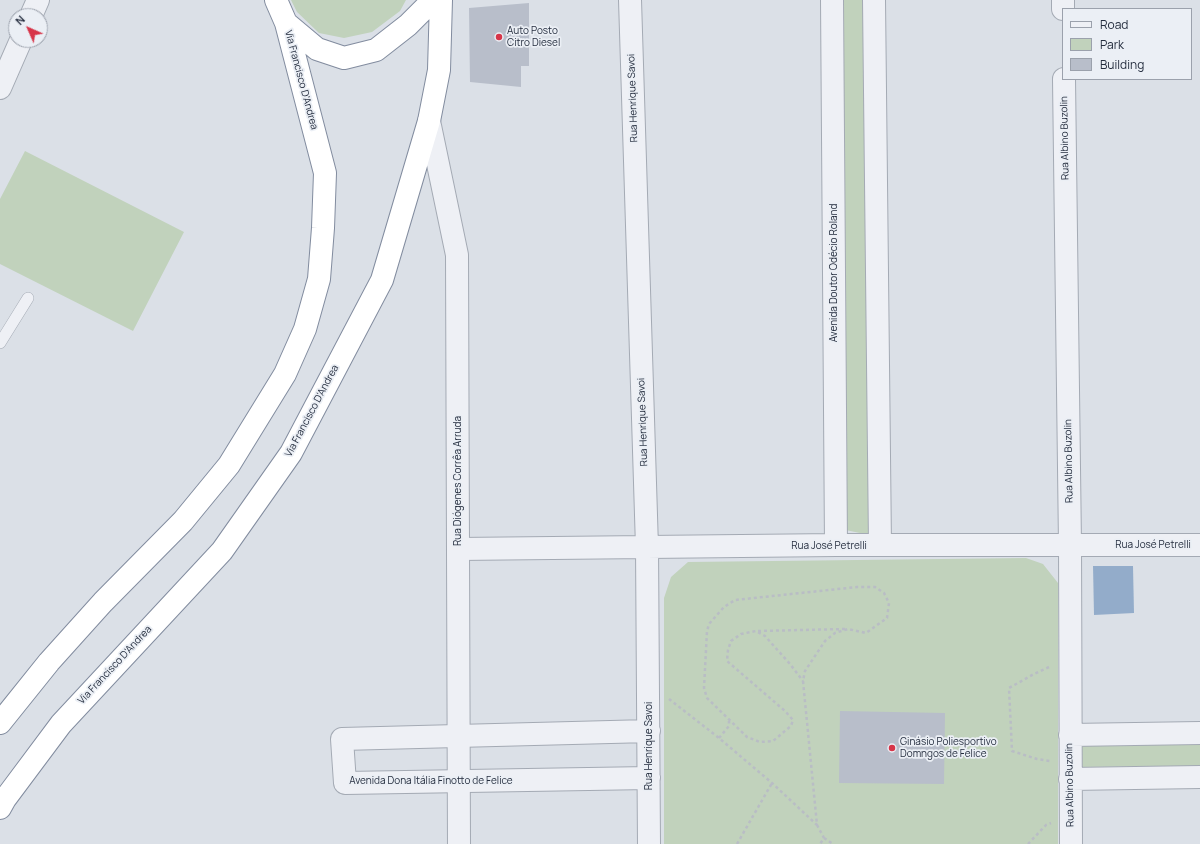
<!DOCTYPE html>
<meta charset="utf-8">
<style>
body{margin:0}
#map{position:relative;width:1200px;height:844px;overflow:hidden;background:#dbe0e7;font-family:Manrope,sans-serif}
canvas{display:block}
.legend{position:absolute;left:1062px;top:8px;width:130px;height:72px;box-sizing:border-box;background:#ebeff5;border:1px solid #9ba1ac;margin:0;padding:5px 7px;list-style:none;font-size:12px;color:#242d3e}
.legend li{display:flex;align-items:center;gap:8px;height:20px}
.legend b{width:20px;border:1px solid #9ba1ac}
.north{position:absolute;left:8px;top:8px;width:40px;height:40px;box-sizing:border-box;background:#ebeff5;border:1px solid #9ba1ac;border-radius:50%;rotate:315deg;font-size:11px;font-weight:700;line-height:16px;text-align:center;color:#242d3e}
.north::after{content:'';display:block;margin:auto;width:14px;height:18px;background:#d73549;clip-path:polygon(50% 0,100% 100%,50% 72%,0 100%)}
</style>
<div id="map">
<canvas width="1200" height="844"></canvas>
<ul class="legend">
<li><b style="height:5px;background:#eef0f5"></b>Road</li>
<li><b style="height:11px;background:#c1d2bc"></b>Park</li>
<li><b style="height:11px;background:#b8beca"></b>Building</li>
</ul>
<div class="north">N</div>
</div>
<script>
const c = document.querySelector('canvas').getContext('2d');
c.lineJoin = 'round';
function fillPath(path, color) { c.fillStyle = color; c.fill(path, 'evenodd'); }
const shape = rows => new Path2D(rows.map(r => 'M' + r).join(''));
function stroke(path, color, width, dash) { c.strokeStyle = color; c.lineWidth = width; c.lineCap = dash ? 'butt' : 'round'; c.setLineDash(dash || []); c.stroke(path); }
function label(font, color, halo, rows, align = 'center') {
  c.font = font + ' Manrope,sans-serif'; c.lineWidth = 3.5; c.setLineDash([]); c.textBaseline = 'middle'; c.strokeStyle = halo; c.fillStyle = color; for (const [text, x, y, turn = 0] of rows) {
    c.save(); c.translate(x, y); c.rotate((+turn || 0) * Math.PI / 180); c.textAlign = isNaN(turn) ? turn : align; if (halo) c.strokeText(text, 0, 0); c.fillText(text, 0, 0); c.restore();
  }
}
const green = shape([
 [291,0,406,0,400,11,372,32,344,38,319,33,297,12],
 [841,0,866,0,874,536,841,529],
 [25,151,184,232,133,331,0,264,0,199],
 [1026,558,1043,564,1058,583,1058,844,664,844,664,598,671,577,688,562],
 [1200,744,1200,766,1081,767,1081,745]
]);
const water = shape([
 [1093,566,1133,566,1134,613,1094,615]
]);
const building = shape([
 [529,3,529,66,521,66,521,87,470,82,469,8],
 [840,711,945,713,944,784,839,783]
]);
const path = shape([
 [758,631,845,629],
 [1049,667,1034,674,1009,688,1012,751,1037,759,1050,761],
 [669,699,719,738,772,783,817,825,803,681,805,671,825,641,835,633,848,629,866,633,887,618,889,603,884,593,875,587,857,587,735,600,724,607,709,624,707,631,704,688,707,698,747,737,760,742,773,741,791,726,793,720,785,711,727,661,728,650,731,641,741,634,756,631,765,636,790,664,803,681],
 [719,738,729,726,729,721],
 [817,825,824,838,820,844],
 [824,838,833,844],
 [737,844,772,783],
 [1028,844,1046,825,1051,823]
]);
const service = shape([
 [0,343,28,298]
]);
const minor = shape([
 [630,0,647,547,649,844],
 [832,0,836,545],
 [874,0,880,545],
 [1063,0,1063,9],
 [31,16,38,0],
 [1064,79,1070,545,1071,844],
 [0,88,21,40],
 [458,549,836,545,1200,545],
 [649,731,342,739,345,783,649,778],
 [1070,735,1200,733],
 [1070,779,1200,777]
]);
const tertiary = shape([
 [429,121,457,255,459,844]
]);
const trunk = shape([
 [276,0,286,23,317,49,344,58,376,50,408,25,433,0],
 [0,723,49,662,103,602,183,521,229,465,285,374,305,329,319,279,323,228,325,173,286,23],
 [0,808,5,799,61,724,222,551,291,453,382,280,429,121,439,70,441,0]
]);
const markers = [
 [499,37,4,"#d73549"],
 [892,748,4,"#d73549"]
];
const poiNames = [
 ["Auto Posto",507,31],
 ["Citro Diesel",507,43],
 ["Ginásio Poliesportivo",900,742],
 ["Domngos de Felice",900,754]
];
const streetNames = [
 ["Via Francisco D'Andrea",301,80,75],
 ["Rua Henrique Savoi",633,98,-92],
 ["Rua Albino Buzolin",1065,138,-91],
 ["Avenida Doutor Odécio Roland",834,273,-90],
 ["Via Francisco D'Andrea",312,411,-62],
 ["Rua Henrique Savoi",643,422,-92],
 ["Rua Albino Buzolin",1069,461,-91],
 ["Rua Diógenes Corrêa Arruda",458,481,-90],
 ["Rua José Petrelli",1153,545],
 ["Rua José Petrelli",829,546],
 ["Via Francisco D'Andrea",115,665,-47],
 ["Rua Henrique Savoi",649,746,-90],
 ["Avenida Dona Itália Finotto de Felice",431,781],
 ["Rua Albino Buzolin",1070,785,-91]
];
fillPath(green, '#c1d2bc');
fillPath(water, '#93acca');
fillPath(building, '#b8beca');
stroke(service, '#a4aab4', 12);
stroke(minor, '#a4aab4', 24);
stroke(tertiary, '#a4aab4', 24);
stroke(trunk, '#828c9f', 24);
stroke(path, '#b9bdc5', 2.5, [3, 3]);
stroke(service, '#eef0f5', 11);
stroke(minor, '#eef0f5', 22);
stroke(tertiary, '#eef0f5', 22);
stroke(trunk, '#fff', 22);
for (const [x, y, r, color] of markers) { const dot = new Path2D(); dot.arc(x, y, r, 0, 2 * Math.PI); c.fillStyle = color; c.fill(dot); stroke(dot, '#ebeff5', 1.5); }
label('10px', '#242d3e', '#ebeff5', poiNames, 'left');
label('10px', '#242d3e', '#ebeff5', streetNames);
</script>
